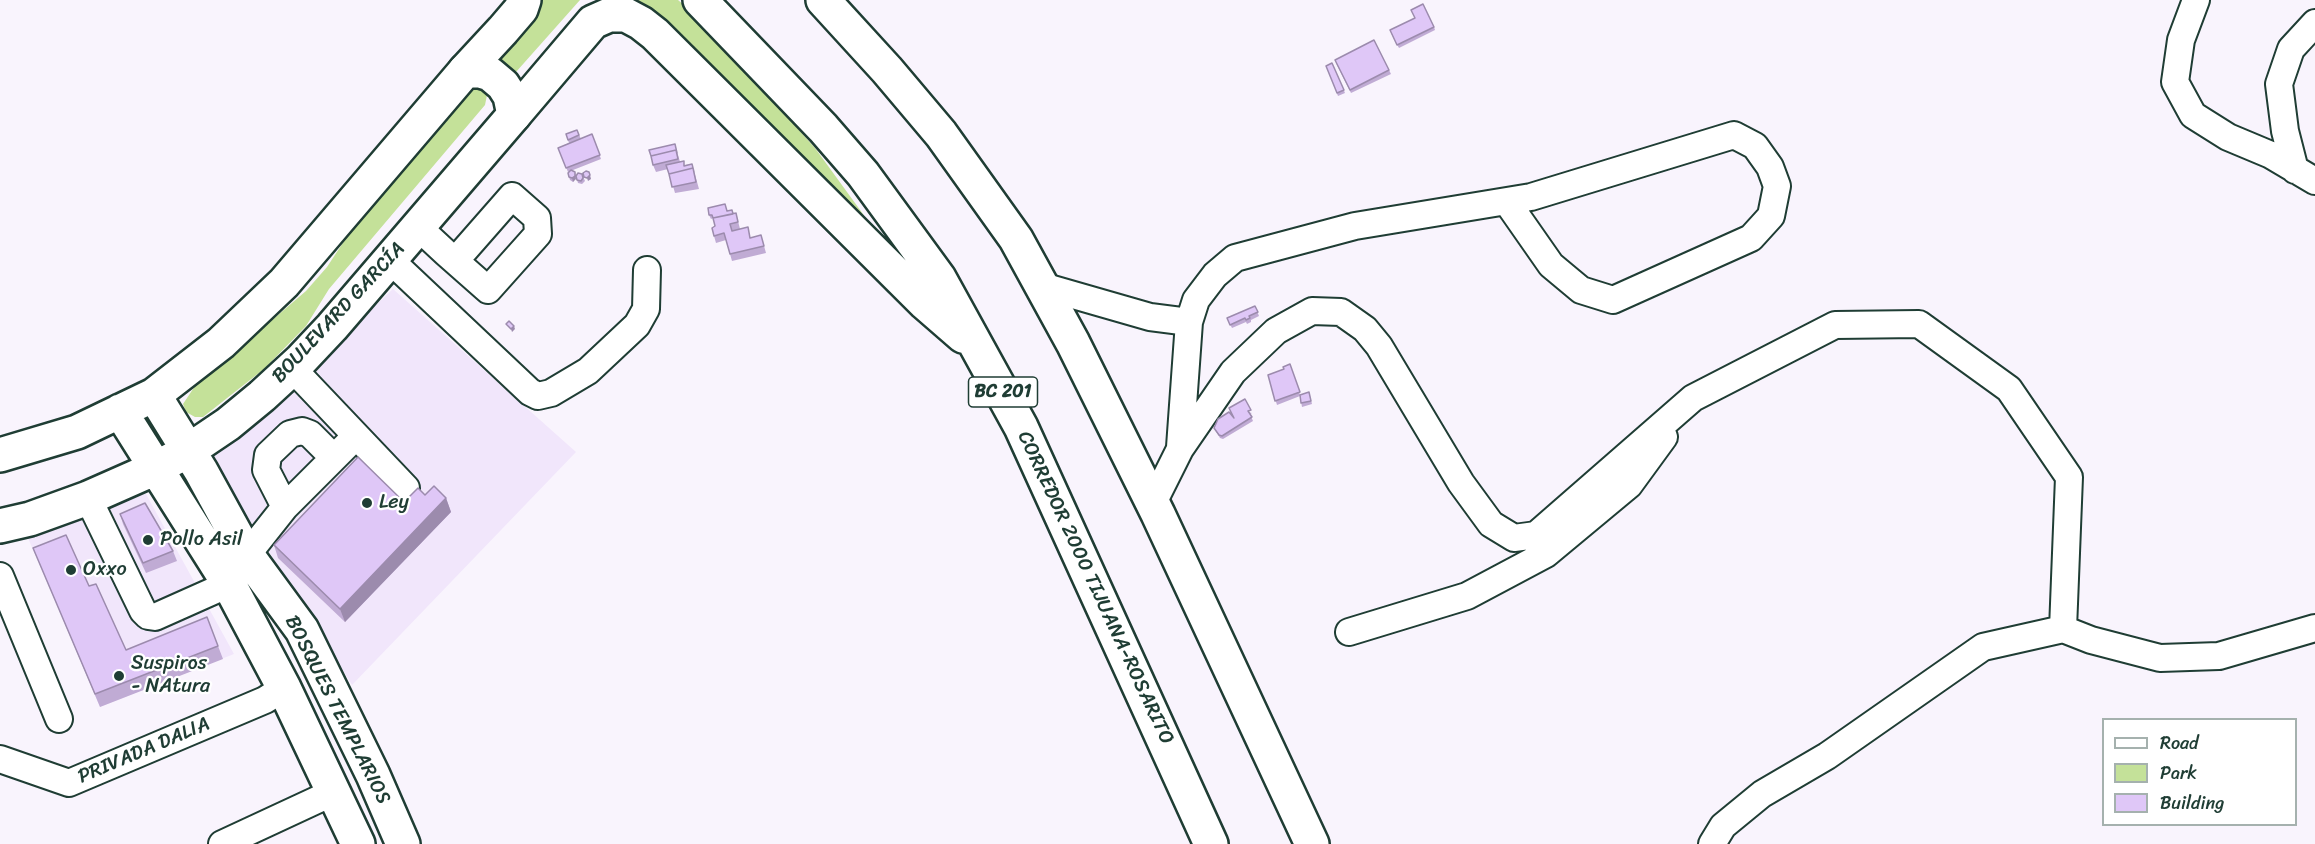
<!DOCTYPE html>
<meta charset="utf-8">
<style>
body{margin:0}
#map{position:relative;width:2315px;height:844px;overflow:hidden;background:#f9f4fd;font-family:Sriracha,sans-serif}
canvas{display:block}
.legend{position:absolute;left:2102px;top:718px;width:195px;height:108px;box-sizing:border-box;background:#fff;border:2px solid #a5b1ae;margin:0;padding:8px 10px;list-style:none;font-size:18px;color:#1f3d34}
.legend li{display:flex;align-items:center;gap:12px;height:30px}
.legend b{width:30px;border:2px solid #a5b1ae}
</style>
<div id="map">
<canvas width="2315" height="844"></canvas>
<ul class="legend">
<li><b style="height:8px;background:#fff"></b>Road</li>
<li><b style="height:16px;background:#c4e199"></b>Park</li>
<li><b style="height:16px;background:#dfc7f7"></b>Building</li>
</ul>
</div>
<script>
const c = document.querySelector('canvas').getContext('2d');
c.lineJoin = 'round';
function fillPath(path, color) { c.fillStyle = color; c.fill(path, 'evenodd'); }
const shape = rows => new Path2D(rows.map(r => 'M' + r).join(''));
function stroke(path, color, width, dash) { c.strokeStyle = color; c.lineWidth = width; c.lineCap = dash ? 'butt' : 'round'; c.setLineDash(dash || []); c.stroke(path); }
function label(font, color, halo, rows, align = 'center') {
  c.font = font + ' Sriracha,sans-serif'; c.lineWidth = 4.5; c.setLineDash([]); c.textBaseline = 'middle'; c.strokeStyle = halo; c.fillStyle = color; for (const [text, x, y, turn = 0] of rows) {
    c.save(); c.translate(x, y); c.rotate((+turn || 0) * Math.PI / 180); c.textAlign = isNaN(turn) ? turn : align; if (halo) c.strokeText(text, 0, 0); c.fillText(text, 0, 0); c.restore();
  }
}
const built = shape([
 [393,289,576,452,352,685,210,457,241,432],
 [134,491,146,494,234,654,100,707,28,538]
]);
const green = shape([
 [534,0,580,0,508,81,494,66],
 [626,0,678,0,697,16,815,148,863,214,898,266],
 [466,84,480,87,487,95,485,105,329,289,306,326,264,369,203,417,195,417,186,412,183,404,195,386,306,291,327,267,387,176]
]);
const minor = shape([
 [2196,0,2181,40,2175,82,2193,115,2228,137,2271,155,2315,181],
 [2295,170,2285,131,2279,84,2291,49,2315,23],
 [418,227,446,253,488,290,538,234,537,218,512,196,455,261],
 [389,259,530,392,538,396,551,393,588,371,637,325,646,309,647,270],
 [1042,286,1150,317,1189,322],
 [292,368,406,488],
 [1180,447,1189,322,1196,300,1215,275,1235,258,1355,226,1531,197,1734,135,1755,146,1770,167,1777,186,1771,216,1751,238,1613,300,1581,290,1551,265,1507,202],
 [88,498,143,611,148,616,155,617,229,584,247,555,285,507,356,436],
 [1153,503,1180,449,1233,372,1276,331,1312,311,1341,312,1365,329,1379,346,1461,483,1491,524,1514,538,1536,535,1693,398,1835,325,1919,324,2009,389,2069,477,2063,629],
 [285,507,266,470,268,455,290,434,302,431,310,434,334,458],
 [0,576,59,719],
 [1349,632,1467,596,1546,554,1629,485,1664,437],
 [0,759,69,783,265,700,284,688],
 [222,844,334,792],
 [1712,844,1723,826,1762,794,1827,756,1983,647,2063,629,2091,640,2160,658,2219,656,2315,628]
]);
const major = shape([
 [154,395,201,471,247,555,302,630,373,775,403,844],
 [120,411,229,584,284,688,358,844],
 [0,455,77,432,154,395,221,343,284,283,465,71,480,71,490,74,503,85,510,96,514,115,332,327,300,361,262,396,228,424,188,451,156,468,88,498,30,519,0,526]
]);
const highway = shape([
 [700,0,823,128,863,174,939,278,1021,427,1211,844],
 [823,0,887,70,941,134,1016,239,1073,343,1158,514,1312,844],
 [465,71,503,30,521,9,524,0],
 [514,115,593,22,609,15,626,15,641,23,655,34,925,303,963,336]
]);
const wall = shape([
 [1434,27,1435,30,1399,48,1391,33],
 [1332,63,1345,93,1338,96,1326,66],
 [1336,63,1389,70,1391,74,1351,93],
 [577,130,581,139,592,134,601,159,568,172,558,148,569,143,566,134],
 [675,144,680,162,685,165,692,164,699,189,675,193,668,169,656,172,653,165],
 [582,174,585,181,582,184,578,183,576,177,573,182,570,180,569,177],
 [728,211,733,214,736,213,740,229,751,238,761,235,766,253,732,261,726,240,716,243,714,236,715,226,713,218,711,219,709,215],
 [1255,306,1259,316,1251,320,1251,322,1247,324,1246,322,1232,328,1227,318],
 [1290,364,1300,395,1309,392,1312,404,1302,407,1300,396,1277,405,1268,375,1284,369],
 [1229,408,1252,413,1250,414,1253,421,1223,439,1220,438,1214,428,1232,416],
 [425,495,446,498,451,512,345,622,278,558,274,545],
 [120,514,173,551,177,561,146,573,123,524],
 [33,548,89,586,126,650,218,646,223,659,100,707]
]);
const shadedWall = shape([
 [575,172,576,179,573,182,572,178],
 [590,175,591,179,588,181,587,178],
 [514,326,515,329,512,332,511,329],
 [446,498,451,512,345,622,340,609]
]);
const building = shape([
 [1423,4,1434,27,1397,45,1390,30,1415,18,1411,10,1423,4],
 [1374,40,1389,70,1350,90,1335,60,1374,40],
 [1332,63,1344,90,1337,93,1326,66,1332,63],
 [577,130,579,135,568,140,566,134,577,130],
 [592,134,600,155,566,168,558,148,592,134],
 [675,144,677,153,676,150,651,156,649,150,675,144],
 [676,150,678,159,653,165,651,156,676,150],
 [684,161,684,166,692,164,694,172,693,168,669,174,666,165,684,161],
 [693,168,696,182,672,187,669,174,693,168],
 [571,170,575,172,575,176,572,178,569,177,568,173,571,170],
 [586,171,589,172,590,175,587,178,584,177,583,173,586,171],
 [578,173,582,174,583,178,581,181,577,180,576,176,578,173],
 [725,204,727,211,732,210,733,214,713,218,712,215,709,215,708,208,725,204],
 [736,213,738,222,730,224,732,231,748,227,750,238,761,235,764,246,730,254,724,233,714,236,712,228,715,226,713,218,736,213],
 [1255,306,1258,312,1249,316,1250,318,1246,320,1245,318,1230,325,1227,318,1255,306],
 [509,321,514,326,511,329,506,324,509,321],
 [1290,364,1300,392,1275,401,1268,375,1284,369,1283,367,1290,364],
 [1309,392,1311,401,1301,403,1300,395,1309,392],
 [1245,399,1251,410,1248,411,1252,417,1222,436,1219,435,1214,428,1218,419,1229,412,1234,418,1229,408,1245,399],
 [358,457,404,502,418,488,425,495,434,486,446,498,340,609,274,545,358,457],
 [145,503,173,551,143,563,120,514,145,503],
 [66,535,89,586,96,584,126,650,207,617,218,646,95,694,33,548,66,535]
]);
const markers = [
 [367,503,6,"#1f3d34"],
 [148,540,6,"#1f3d34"],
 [71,570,6,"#1f3d34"],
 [119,676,6,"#1f3d34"]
];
const shields = [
 [1003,392,69]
];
const shieldNames = [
 ["BC 201",1003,392]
];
const streetNames = [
 ["BOULEVARD GARCÍA",339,313,-47],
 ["CORREDOR 2000 TIJUANA-ROSARITO",1095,588,65],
 ["BOSQUES TEMPLARIOS",337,710,63],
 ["PRIVADA DALIA",144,751,-23]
];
const poiNames = [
 ["Ley",379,503],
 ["Pollo Asil",160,540],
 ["Oxxo",83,570],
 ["Suspiros",131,664],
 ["- NAtura",131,687]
];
fillPath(built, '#f1e6fb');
fillPath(green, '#c4e199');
stroke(minor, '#1f3d34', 30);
stroke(major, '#1f3d34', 38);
stroke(highway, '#1f3d34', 38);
stroke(minor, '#fff', 26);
stroke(major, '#fff', 33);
stroke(highway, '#fff', 33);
fillPath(wall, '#c0abd4');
fillPath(shadedWall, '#9c8bad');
fillPath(building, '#dfc7f7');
stroke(building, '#9c8bad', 1.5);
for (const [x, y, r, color] of markers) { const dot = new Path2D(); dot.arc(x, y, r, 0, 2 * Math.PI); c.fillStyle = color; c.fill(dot); stroke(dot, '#fff', 2); }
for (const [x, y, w] of shields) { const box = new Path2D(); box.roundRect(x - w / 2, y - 15, w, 30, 4.5); c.fillStyle = '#fff'; c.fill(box); stroke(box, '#1f3d34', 1.5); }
label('bold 18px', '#1f3d34', null, shieldNames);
label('20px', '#1f3d34', '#fff', streetNames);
label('20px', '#1f3d34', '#fff', poiNames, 'left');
</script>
